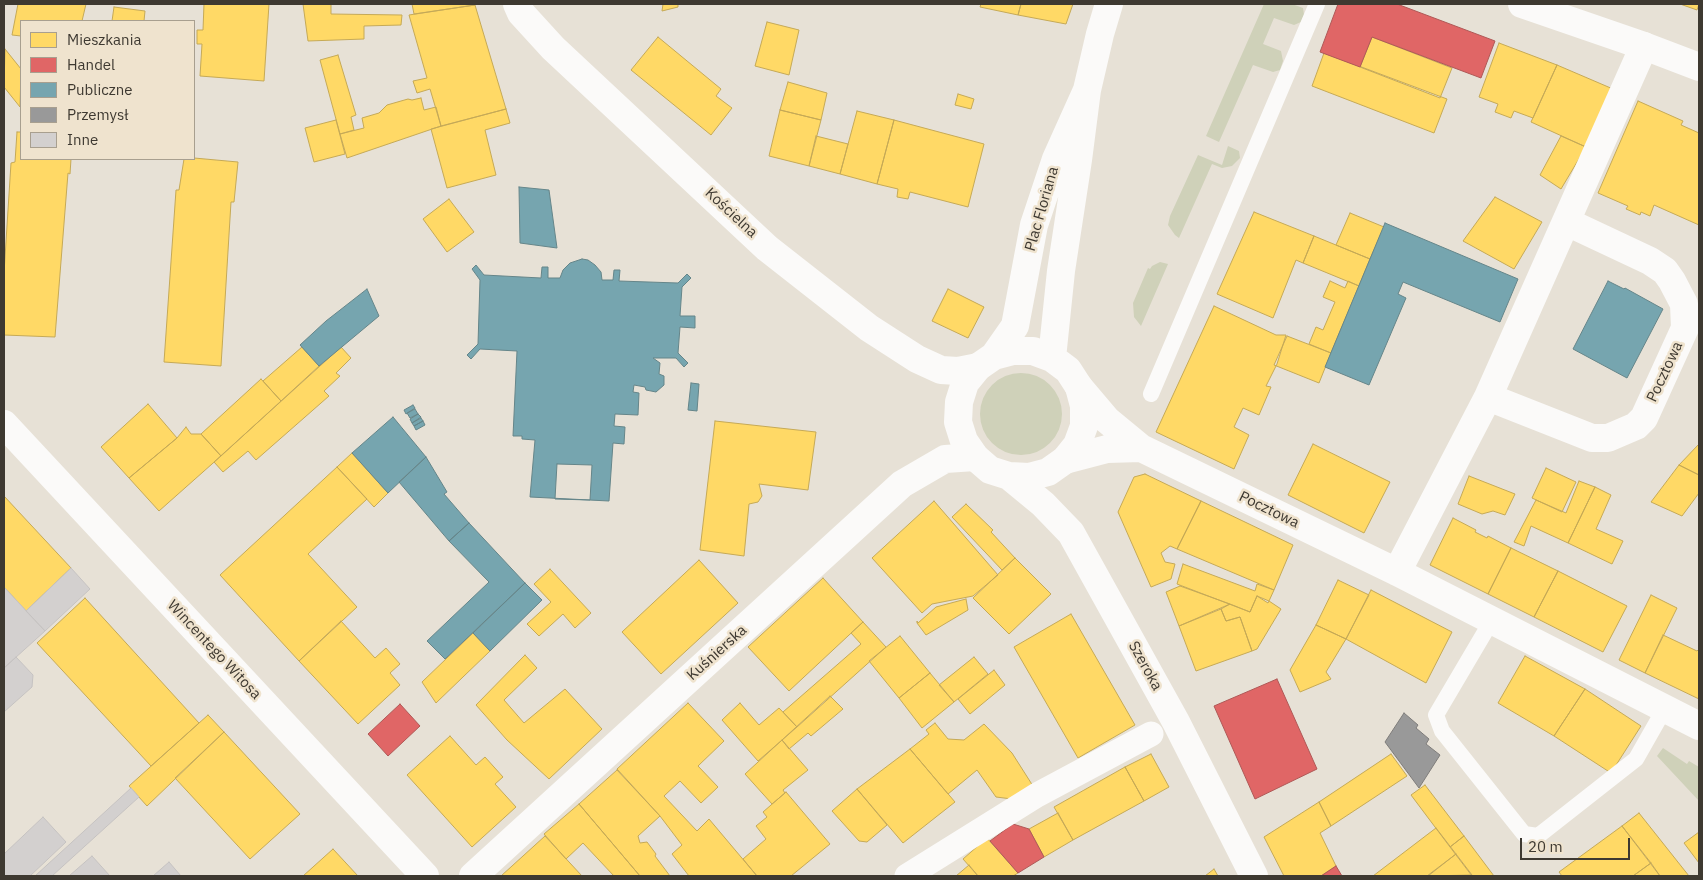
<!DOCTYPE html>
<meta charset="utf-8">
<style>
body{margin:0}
#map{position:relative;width:1703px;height:880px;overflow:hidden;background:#e7e1d6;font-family:"IBM Plex Sans",sans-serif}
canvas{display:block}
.frame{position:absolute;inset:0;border:5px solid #3e3931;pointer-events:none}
.legend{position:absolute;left:20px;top:20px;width:175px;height:140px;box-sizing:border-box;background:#efe3ce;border:1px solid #a89f8f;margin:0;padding:6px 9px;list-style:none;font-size:15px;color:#3e3931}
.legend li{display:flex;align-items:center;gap:10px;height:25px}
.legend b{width:25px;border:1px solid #a89f8f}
.scale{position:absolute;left:1520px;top:838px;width:110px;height:22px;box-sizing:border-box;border:2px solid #3e3931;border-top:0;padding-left:6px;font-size:15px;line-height:18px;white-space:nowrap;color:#3e3931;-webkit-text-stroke:4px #efe3ce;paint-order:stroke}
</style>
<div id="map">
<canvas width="1703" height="880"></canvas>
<div class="frame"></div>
<ul class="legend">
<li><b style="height:14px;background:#ffd966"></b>Mieszkania</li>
<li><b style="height:14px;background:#e06666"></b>Handel</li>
<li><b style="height:14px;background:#76a5af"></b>Publiczne</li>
<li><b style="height:14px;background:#999"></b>Przemysł</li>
<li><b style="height:14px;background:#d3d0cf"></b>Inne</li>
</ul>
<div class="scale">20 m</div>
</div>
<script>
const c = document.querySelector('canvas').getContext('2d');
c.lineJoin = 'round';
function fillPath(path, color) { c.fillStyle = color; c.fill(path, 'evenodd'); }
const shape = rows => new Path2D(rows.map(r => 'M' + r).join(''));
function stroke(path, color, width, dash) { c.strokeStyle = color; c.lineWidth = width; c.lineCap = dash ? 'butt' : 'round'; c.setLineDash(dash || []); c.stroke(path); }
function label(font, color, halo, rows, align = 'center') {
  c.font = font + ' "IBM Plex Sans",sans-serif'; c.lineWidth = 5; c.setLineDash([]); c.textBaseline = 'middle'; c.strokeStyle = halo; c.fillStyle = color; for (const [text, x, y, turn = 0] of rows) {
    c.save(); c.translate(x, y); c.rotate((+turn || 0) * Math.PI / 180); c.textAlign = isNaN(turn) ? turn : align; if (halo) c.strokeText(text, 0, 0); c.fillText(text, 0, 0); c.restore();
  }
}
const green = shape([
 [1264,4,1292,4,1303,8,1304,15,1301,22,1294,25,1274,18,1263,44,1281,51,1283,61,1280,70,1273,72,1253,65,1219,142,1206,136],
 [1228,146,1239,151,1240,158,1232,166,1222,168,1212,164,1179,238,1175,235,1168,225,1170,216,1198,155,1222,165],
 [1160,262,1168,264,1141,326,1134,317,1133,303,1148,268,1150,269,1152,266],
 '980 414a41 41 0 1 1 82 0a41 41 0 1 1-82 0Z',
 [1663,748,1687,764,1689,761,1699,767,1699,801,1657,756]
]);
const homes = shape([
 [18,4,86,4,82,21,21,21,21,36,12,35,18,4],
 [204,4,269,4,264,81,200,76,202,44,197,44,197,30,203,30,204,4],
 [303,4,331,4,331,14,402,15,401,25,364,26,364,39,308,41,303,4],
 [412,4,475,4,475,5,414,14,412,4],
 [663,4,678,4,678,7,662,11,663,4],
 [981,4,1021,4,1018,15,980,7,981,4],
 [1021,4,1073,4,1066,24,1018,15,1021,4],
 [1680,4,1699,4,1697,10,1680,4],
 [475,5,506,109,441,126,430,89,417,93,413,81,427,78,409,15,475,5],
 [114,7,145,11,144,21,112,21,114,7],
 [767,22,799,30,789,75,755,66,767,22],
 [658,37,721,89,716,96,732,108,711,135,631,70,658,37],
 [1372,37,1452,68,1440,98,1360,67,1372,37],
 [1499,43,1557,65,1533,118,1514,111,1511,118,1495,112,1498,104,1479,97,1499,43],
 [5,49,21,69,20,107,4,87,5,49],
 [1324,53,1447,99,1434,133,1312,86,1324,53],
 [338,55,356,115,351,117,354,130,340,134,320,60,338,55],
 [1557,65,1613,89,1586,147,1531,122,1557,65],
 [788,82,827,93,821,120,780,110,788,82],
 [958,94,974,99,971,109,955,105,958,94],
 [421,98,424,110,436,107,441,126,347,158,340,134,364,128,362,118,379,113,387,105,408,99,412,100,421,98],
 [1638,101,1683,121,1681,125,1699,133,1699,225,1654,205,1650,216,1641,212,1640,215,1626,209,1628,206,1598,193,1638,101],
 [506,109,510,123,485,130,496,175,447,188,431,129,506,109],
 [780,110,821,120,809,166,769,156,780,110],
 [857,111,894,120,877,184,840,174,857,111],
 [336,120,345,154,314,162,305,128,336,120],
 [894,120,984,144,968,207,910,192,908,199,897,197,898,189,877,184,894,120],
 [17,132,21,132,21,159,71,159,70,174,68,173,55,337,4,335,4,273,11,163,15,162,17,132],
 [816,136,848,144,840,174,809,166,816,136],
 [1561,136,1586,147,1561,189,1540,175,1561,136],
 [194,158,238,162,234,202,231,202,221,366,164,362,176,190,179,190,184,159,194,158],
 [1495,197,1542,222,1514,269,1463,241,1495,197],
 [449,199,474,232,447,252,423,219,449,199],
 [1254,212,1314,236,1303,263,1296,260,1273,318,1217,294,1254,212],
 [1350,213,1384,227,1370,259,1336,245,1350,213],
 [1314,236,1370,259,1359,286,1303,263,1314,236],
 [1330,281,1345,288,1348,281,1359,286,1331,353,1309,344,1316,327,1323,330,1335,302,1323,297,1330,281],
 [948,289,984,307,968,338,932,321,948,289],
 [1214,306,1276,335,1286,335,1277,364,1266,386,1271,387,1259,415,1243,408,1234,427,1249,435,1234,469,1156,432,1214,306],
 [1287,336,1331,353,1319,383,1274,365,1287,336],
 [302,347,319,366,281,401,263,381,302,347],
 [341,347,351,358,336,373,340,376,324,391,329,396,256,460,248,451,223,472,214,462,341,347],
 [261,379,281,401,221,456,201,434,261,379],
 [148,404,177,438,129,478,101,447,148,404],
 [715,421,816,432,808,490,759,484,762,496,758,502,749,504,744,556,700,550,715,421],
 [186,427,191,434,201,434,221,456,159,511,129,478,177,438,186,427],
 [1313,444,1390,482,1364,533,1288,495,1313,444],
 [1699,444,1699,475,1679,465,1699,444],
 [352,453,388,493,374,507,337,467,352,453],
 [1679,465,1699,475,1699,493,1682,516,1651,502,1679,465],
 [337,467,367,499,308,554,357,607,299,661,220,575,337,467],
 [1546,468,1576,482,1562,512,1532,498,1546,468],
 [1145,474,1201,501,1177,549,1170,546,1161,553,1165,562,1175,564,1171,579,1151,587,1118,512,1134,477,1145,474],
 [1469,476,1515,494,1505,515,1493,511,1482,514,1458,504,1469,476],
 [1579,481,1595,487,1568,543,1531,526,1524,546,1514,542,1536,500,1566,513,1579,481],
 [1595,487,1611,495,1596,529,1623,541,1612,564,1568,543,1595,487],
 [4,496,71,568,26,611,4,587,4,496],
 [934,501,998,575,973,596,932,604,922,613,872,558,934,501],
 [1201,501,1293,545,1274,590,1177,549,1201,501],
 [966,504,993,530,991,532,1015,558,1002,570,952,517,966,504],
 [1453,518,1476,530,1475,532,1487,538,1488,536,1511,548,1488,594,1430,565,1453,518],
 [1511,548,1558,571,1534,617,1488,594,1511,548],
 [1015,558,1051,594,1009,634,973,598,1015,558],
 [699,560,738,603,661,674,622,632,699,560],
 [1183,564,1255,591,1257,584,1274,590,1269,601,1257,596,1250,612,1177,584,1183,564],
 [550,569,591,613,575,628,563,614,539,636,527,624,551,602,534,584,550,569],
 [1558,571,1627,606,1603,652,1534,617,1558,571],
 [823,578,863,622,789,691,748,647,823,578],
 [1338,580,1369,595,1346,639,1316,625,1338,580],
 [1180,586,1230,604,1179,626,1166,592,1180,586],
 [1371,590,1452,632,1426,683,1346,639,1371,590],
 [1651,595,1677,608,1645,673,1619,660,1651,595],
 [1257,596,1268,603,1269,601,1281,609,1257,649,1252,651,1240,617,1226,621,1221,609,1230,604,1250,612,1257,596],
 [85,598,199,723,151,766,37,643,85,598],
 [966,599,968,610,926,635,917,623,917,621,918,623,936,607,966,599],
 [1221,609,1226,621,1240,617,1252,651,1196,671,1179,626,1221,609],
 [1071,614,1135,725,1078,758,1014,647,1071,614],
 [341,621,375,658,386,648,400,664,390,673,400,685,358,724,299,661,341,621],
 [863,622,886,647,797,727,783,712,861,644,851,633,863,622],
 [1316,625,1346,639,1326,672,1331,679,1300,692,1290,670,1316,625],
 [473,633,490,651,436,703,422,682,473,633],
 [1663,635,1697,651,1699,649,1699,699,1645,673,1663,635],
 [900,636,930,673,899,698,869,661,900,636],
 [525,655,537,668,504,700,524,723,565,689,602,729,549,779,507,740,476,705,525,655],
 [1525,656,1585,689,1554,736,1498,703,1525,656],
 [974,657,988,674,954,702,939,685,974,657],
 [994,670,1005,685,970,714,958,699,994,670],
 [930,673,954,702,922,728,899,698,930,673],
 [1585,689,1641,726,1611,773,1554,736,1585,689],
 [830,696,843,709,811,736,808,733,789,749,782,740,830,696],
 [688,703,724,741,698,766,718,787,701,803,680,781,664,796,697,831,709,819,757,876,689,876,672,854,682,845,660,816,617,769,688,703],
 [740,703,759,725,779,708,797,727,758,761,722,720,740,703],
 [208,715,224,732,147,806,129,786,208,715],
 [935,723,948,739,964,740,984,724,1012,753,1033,786,1012,799,996,797,977,770,948,794,910,749,929,734,926,730,935,723],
 [224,732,300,814,250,859,175,778,224,732],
 [450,736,476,765,485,757,503,777,495,784,516,807,472,847,407,775,450,736],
 [782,740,808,770,783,790,785,793,772,804,745,774,782,740],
 [910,749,955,802,903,843,857,789,910,749],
 [1151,754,1169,787,1144,801,1125,767,1151,754],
 [1391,754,1407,776,1331,826,1319,802,1391,754],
 [1125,767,1144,801,1073,840,1054,807,1125,767],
 [617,770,660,816,638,836,640,843,647,842,656,854,655,856,670,876,640,876,579,804,617,770],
 [1425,785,1464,836,1450,847,1411,795,1425,785],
 [857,789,887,825,867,842,859,841,832,811,857,789],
 [786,792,830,844,791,876,757,876,743,859,766,839,756,826,767,817,763,812,786,792],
 [1319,802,1331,826,1320,833,1336,866,1321,876,1284,876,1264,837,1319,802],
 [579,804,640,876,614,876,583,843,566,859,544,834,579,804],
 [1058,813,1073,840,1044,857,1029,829,1058,813],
 [1639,813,1689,876,1660,876,1622,826,1639,813],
 [1622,826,1651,863,1633,876,1562,876,1559,872,1622,826],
 [1436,828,1456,854,1427,876,1373,876,1436,828],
 [1699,832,1699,863,1684,843,1699,832],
 [545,836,582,876,501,876,545,836],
 [1464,836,1494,876,1472,876,1450,847,1464,836],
 [987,838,1018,873,1013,876,978,876,963,859,987,838],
 [333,849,358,876,303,876,333,849],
 [1456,854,1472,875,1428,876,1456,854],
 [1651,863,1660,876,1633,876,1651,863],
 [969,865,978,876,956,876,969,865],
 [1214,869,1218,876,1205,876,1214,869]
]);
const shops = shape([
 [1338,4,1397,4,1495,41,1481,78,1372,37,1360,67,1320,52,1338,4],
 [1277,679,1317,769,1255,799,1214,706,1277,679],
 [400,704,420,726,388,756,368,734,400,704],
 [1013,824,1029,829,1044,857,1018,873,990,841,1013,824],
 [1336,866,1342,876,1321,876,1336,866]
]);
const public = shape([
 [519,187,549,190,557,248,520,243,519,187],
 [1385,223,1518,279,1500,322,1403,282,1398,294,1406,298,1369,385,1325,367,1385,223],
 [582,259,588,260,595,265,601,272,602,280,613,280,614,270,620,270,619,281,678,283,687,274,691,278,682,287,680,316,695,316,695,328,680,327,678,353,688,363,684,367,676,358,653,358,660,363,659,374,664,376,664,385,656,392,646,390,645,387,634,385,633,392,639,393,638,415,615,414,614,426,625,427,624,444,613,443,609,501,530,497,535,440,522,439,522,436,513,436,517,351,480,349,471,359,467,355,478,344,480,280,472,269,476,265,484,275,541,278,542,267,548,267,548,278,560,278,563,270,570,263,582,259],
 [1608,281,1624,289,1625,288,1663,309,1627,378,1573,349,1608,281],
 [367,289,379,316,319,366,300,345,326,321,367,289],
 [691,383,699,384,697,411,688,410,691,383],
 [413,405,415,408,406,414,404,410,413,405],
 [415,409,418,414,410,418,407,413,415,409],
 [418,414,421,417,412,423,410,419,418,414],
 [393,417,426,457,388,493,352,453,393,417],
 [421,418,423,421,414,426,412,423,421,418],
 [423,421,425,425,416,430,414,426,423,421],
 [426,457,447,492,444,494,469,523,449,541,399,482,426,457],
 [557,464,592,465,590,500,555,499,557,464],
 [469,523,525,583,445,659,427,641,489,582,449,541,469,523],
 [525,583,542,600,490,651,473,633,525,583]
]);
const industry = shape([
 [1404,713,1418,725,1416,728,1429,739,1426,744,1440,755,1419,788,1385,742,1404,713]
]);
const building = shape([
 [71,568,90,589,45,631,26,611,71,568],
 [4,587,45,631,4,668,4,587],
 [16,657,33,675,32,687,4,712,4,668,16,657],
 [131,788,139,797,52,876,35,876,131,788],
 [43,817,66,842,30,876,4,876,4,854,43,817],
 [92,856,110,876,69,876,92,856],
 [169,862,181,876,153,876,169,862]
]);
const service = shape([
 [1151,394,1317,4],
 [1492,620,1436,715,1442,731,1524,834,1538,836,1636,759,1665,708]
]);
const pedestrian = shape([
 [907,876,1037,795,1151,734]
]);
const minor = shape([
 [517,4,521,13,553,48,767,248,869,328,917,359,941,370,958,371,978,367],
 [1079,387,1107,420,1141,448,1397,572,1699,726],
 [1488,397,1592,438,1608,438,1636,426,1644,418,1685,328,1684,304,1672,281,1665,271,1650,261,1567,222],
 [4,424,425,876],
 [1065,460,1107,449,1141,448],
 [1397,572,1488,397,1644,46],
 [473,876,902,484,945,459,975,457]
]);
const tertiary = shape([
 [1522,4,1644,46,1699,67],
 [994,356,1013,351,1033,351,1052,358,1068,370,1079,387,1084,406,1084,426,1077,445,1065,460,1048,472,1029,477,1009,476,990,470,975,457,964,441,958,422,959,402,965,383,978,367,994,356,1015,326,1034,225,1056,159,1087,90],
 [1052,358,1061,271,1078,160,1087,90,1100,34,1109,4],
 [1009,476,1043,504,1071,533,1176,722,1254,876]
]);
const streetNames = [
 ["Plac Floriana",1042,209,-74],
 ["Kościelna",731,213,43],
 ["Pocztowa",1665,372,-65],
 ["Pocztowa",1269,510,26],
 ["Wincentego Witosa",214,650,47],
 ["Kuśnierska",717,653,-42],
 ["Szeroka",1145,666,61]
];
fillPath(green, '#cfd1b9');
fillPath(homes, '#ffd966');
stroke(homes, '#c5a956', 1);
fillPath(shops, '#e06666');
stroke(shops, '#af5856', 1);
fillPath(public, '#76a5af');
stroke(public, '#658589', 1);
fillPath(industry, '#999');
stroke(industry, '#7e7c7a', 1);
fillPath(building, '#d3d0cf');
stroke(building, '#c5c2c1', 1);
stroke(service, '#fbfaf9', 16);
stroke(pedestrian, '#fbfaf9', 25);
stroke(minor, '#fbfaf9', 28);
stroke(tertiary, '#fbfaf9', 28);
label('15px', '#3e3931', '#efe3ce', streetNames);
</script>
